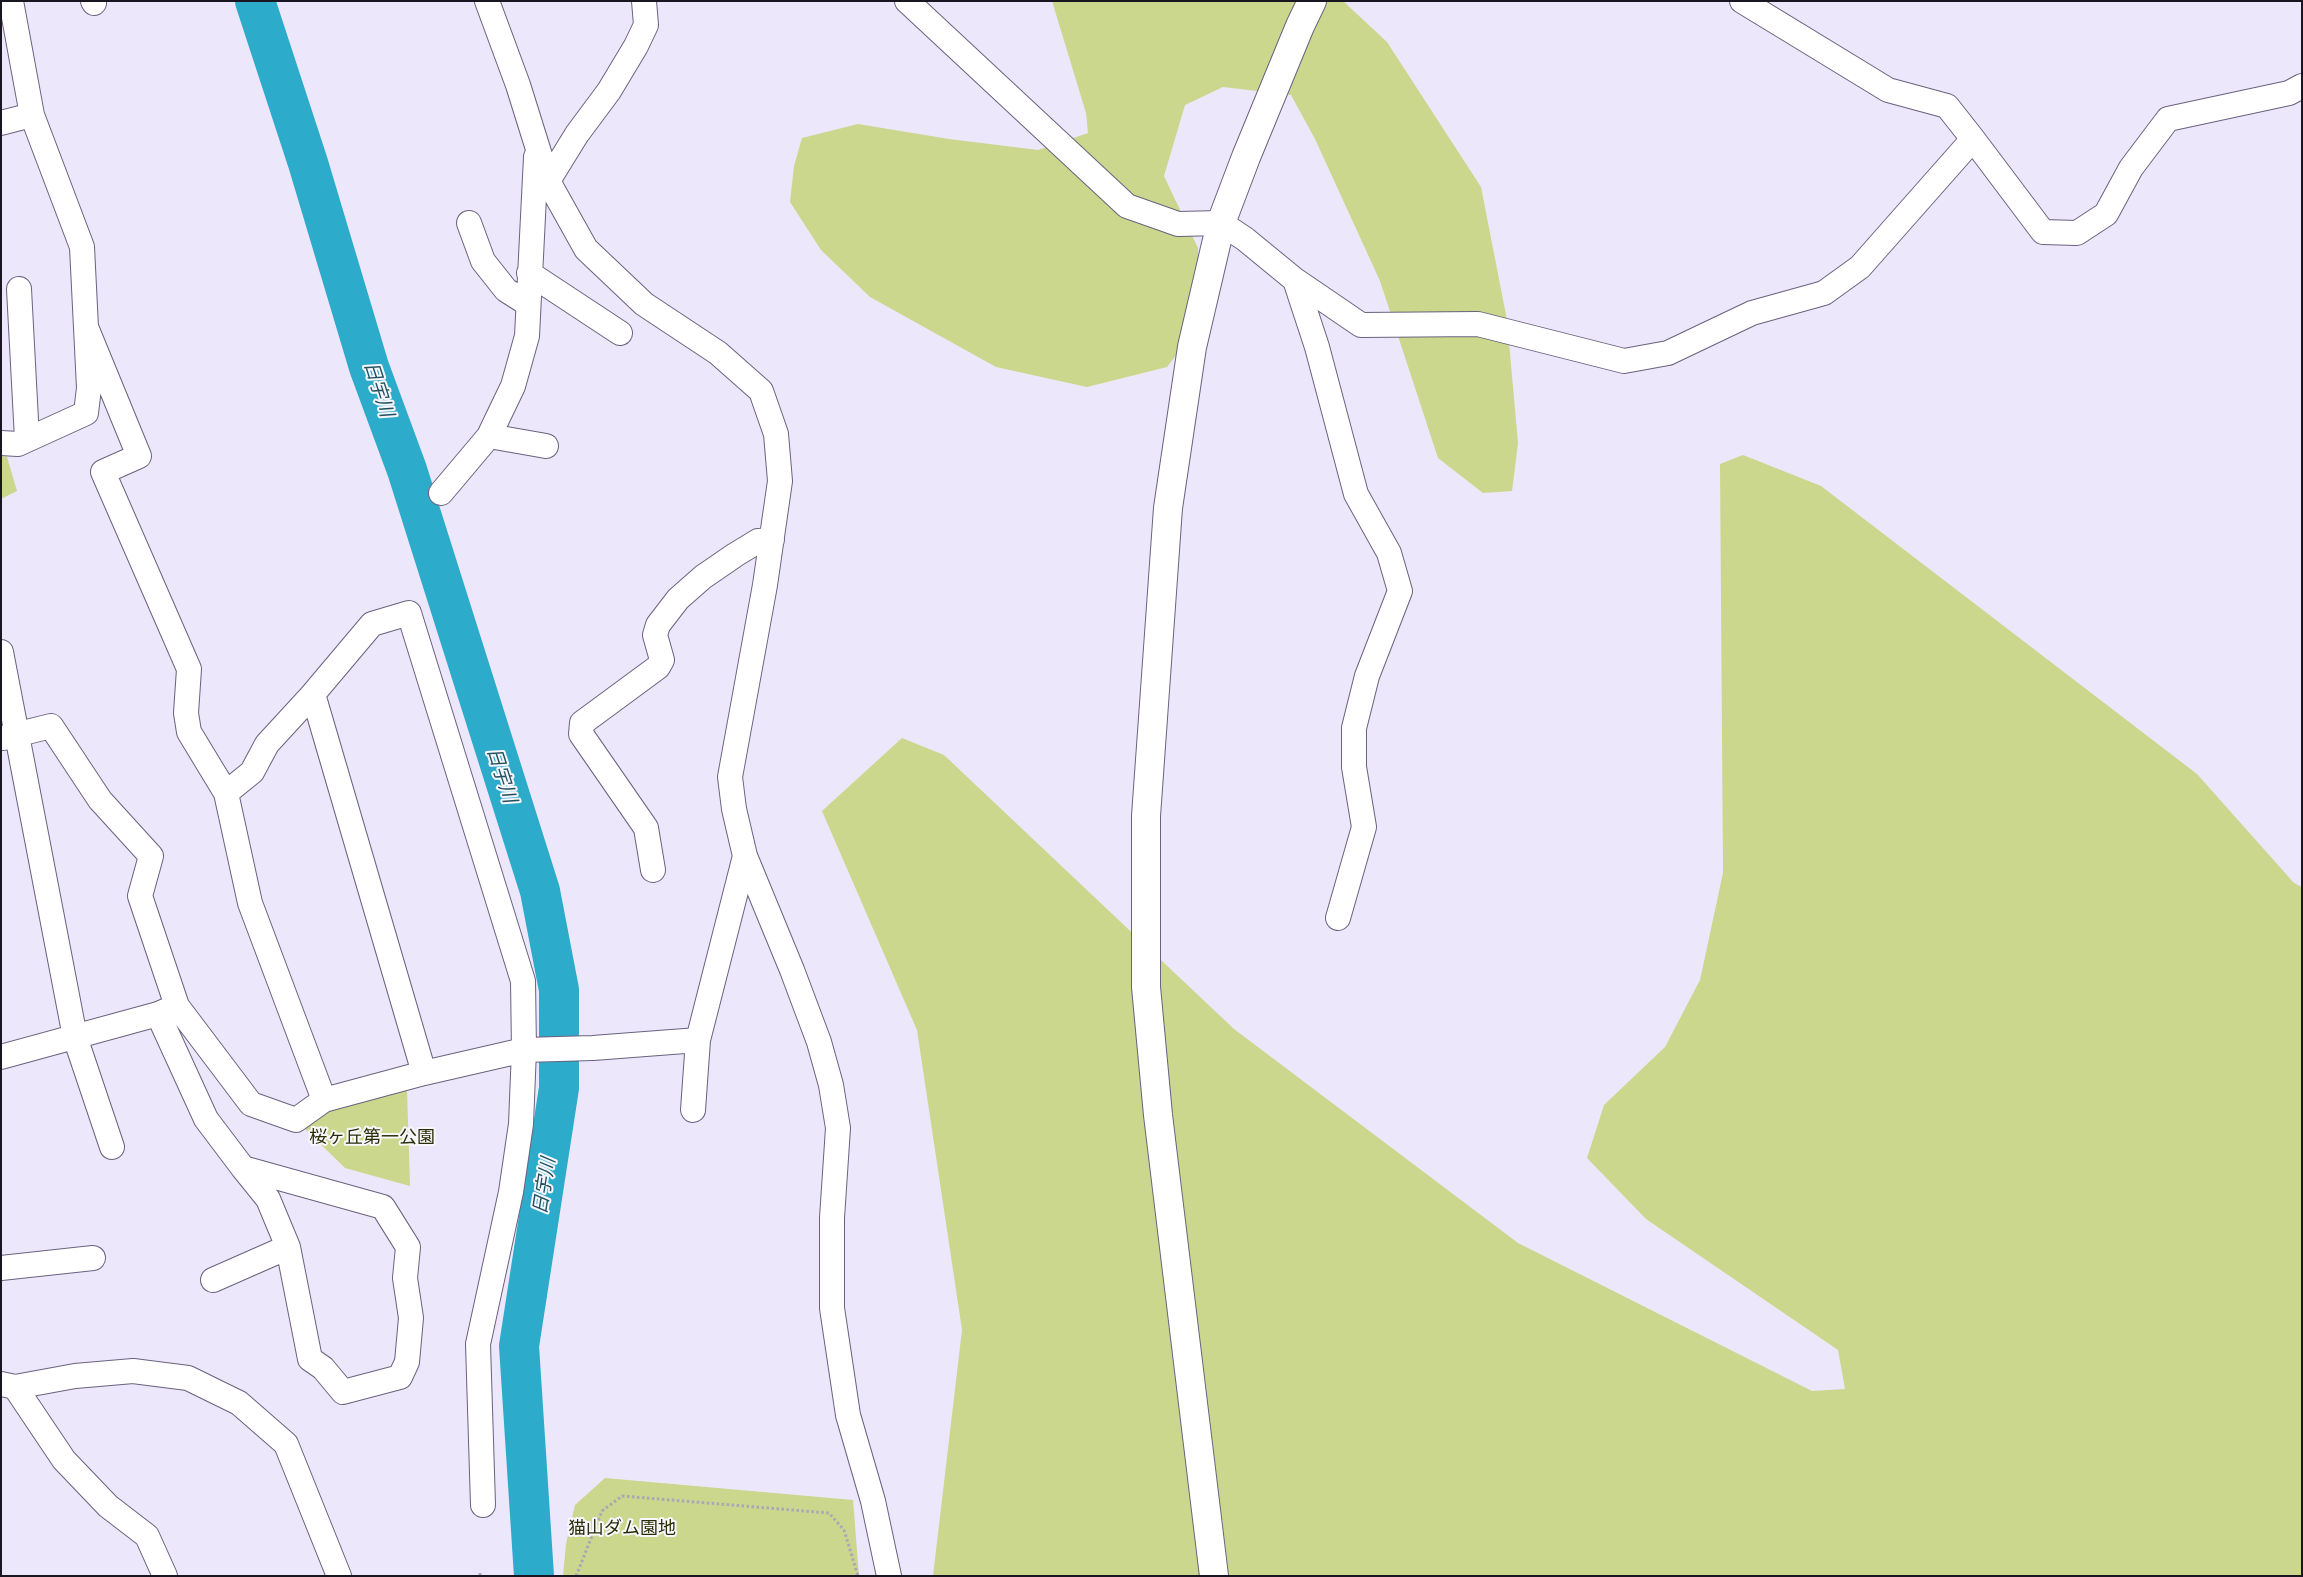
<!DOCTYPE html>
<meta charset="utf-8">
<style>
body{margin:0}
#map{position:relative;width:2303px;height:1577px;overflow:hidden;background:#ede7fc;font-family:Barlow,sans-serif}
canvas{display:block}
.frame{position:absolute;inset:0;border:2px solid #191621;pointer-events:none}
</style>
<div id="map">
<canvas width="2303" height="1577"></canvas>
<div class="frame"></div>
</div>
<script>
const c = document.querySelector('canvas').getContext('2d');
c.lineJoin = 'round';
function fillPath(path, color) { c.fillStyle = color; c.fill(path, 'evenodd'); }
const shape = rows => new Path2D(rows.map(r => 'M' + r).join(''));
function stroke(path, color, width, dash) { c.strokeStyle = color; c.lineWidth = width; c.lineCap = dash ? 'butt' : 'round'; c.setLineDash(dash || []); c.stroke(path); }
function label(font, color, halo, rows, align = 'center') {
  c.font = font + ' Barlow,"Noto Sans JP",sans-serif'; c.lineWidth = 4; c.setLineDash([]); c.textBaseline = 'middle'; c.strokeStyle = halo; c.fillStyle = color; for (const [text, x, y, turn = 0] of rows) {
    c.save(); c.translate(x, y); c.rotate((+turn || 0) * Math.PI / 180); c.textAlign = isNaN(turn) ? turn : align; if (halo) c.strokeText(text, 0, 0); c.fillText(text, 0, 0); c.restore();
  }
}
const green = shape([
 [1052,1,1343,1,1387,42,1481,187,1507,320,1518,443,1512,491,1483,493,1438,458,1380,281,1315,139,1291,95,1223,87,1185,105,1164,176,1198,248,1202,322,1167,367,1087,387,996,367,870,297,821,250,790,202,794,166,802,138,858,124,949,139,1038,150,1088,133,1086,113],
 [1743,455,1821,486,2197,774,2294,883,2302,887,2302,1576,933,1576,962,1330,917,1030,822,811,902,738,944,755,1234,1029,1518,1243,1812,1391,1845,1389,1838,1350,1646,1219,1587,1158,1604,1105,1665,1047,1700,980,1723,873,1720,464],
 [1,456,7,457,17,491,1,499],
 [407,1089,410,1186,345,1168,305,1129,327,1108],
 [605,1478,853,1500,859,1576,563,1576,566,1544,575,1505]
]);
const river = shape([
 [255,1,308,163,369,367,407,470,540,891,559,990,559,1088,519,1346,534,1576]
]);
const path = shape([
 [480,1573,480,1576],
 [576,1576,602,1511,622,1496,829,1513,844,1530,858,1576]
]);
const minor = shape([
 [93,1,94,3],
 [487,1,518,85,548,181,586,249,644,304,718,353,761,391,776,434,780,481,765,585,730,777,734,809,745,856,792,970,819,1042,831,1085,838,1128,832,1218,832,1308,848,1415,873,1501,889,1576],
 [907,1,1127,206,1178,224,1221,223,1245,239,1295,280,1361,325,1478,324,1624,361,1668,353,1752,313,1824,293,1860,267,1973,139,2043,232,2077,233,2106,214,2131,168,2168,119,2289,93,2302,86],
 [1742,1,1888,90,1947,106,1973,139],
 [1,123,32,115],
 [548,181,577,134,609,91,636,46,646,25,644,1],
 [469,223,483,261,506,290,528,304],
 [529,273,620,333],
 [1295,280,1317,347,1356,494,1389,553,1400,591,1367,676,1354,728,1354,767,1364,827,1338,918],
 [19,289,27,439],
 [86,327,139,456,103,472,189,669,186,713,189,732,226,793],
 [489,436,546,446],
 [1,443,18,444,86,413,89,388,82,247,32,115,11,1],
 [441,493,489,436,513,386,527,336,536,157],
 [1,652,75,1037,112,1147],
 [313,694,424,1073],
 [3,738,51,726,100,800,151,856,140,896,177,1006],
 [653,870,646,828,581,734,582,723,658,667,662,660,655,635,658,625,678,599,703,577,735,555,758,541,772,540],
 [158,1014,206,1119,243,1168,268,1199,288,1247,310,1359,323,1368,343,1392,400,1377,407,1362,411,1318,405,1278,408,1247,383,1207,243,1168],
 [1,1057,158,1014,177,1006,251,1104,296,1120,324,1100,424,1073,524,1050,593,1048,698,1040,745,856],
 [324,1100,250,903,226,793,252,772,267,744,313,694,372,624,409,613,523,981,524,1050,521,1124,511,1192,478,1344,483,1505],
 [693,1110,698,1040],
 [1,1268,93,1258],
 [213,1280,288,1247],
 [1,1384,15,1387,75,1376,133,1371,188,1378,239,1403,286,1444,339,1576],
 [15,1387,64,1460,108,1506,147,1536,165,1576]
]);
const tertiary = shape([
 [1214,1576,1158,1115,1146,987,1146,816,1168,508,1192,347,1221,223,1246,157,1300,26,1312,1]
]);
const parkNames = [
 ["桜ヶ丘第一公園",372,1137],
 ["猫山ダム園地",622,1528]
];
const waterNames = [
 ["日宇川",379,389,72],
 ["日宇川",502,775,72],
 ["日宇川",544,1186,-81]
];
fillPath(green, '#cad78c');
stroke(river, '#2cabcb', 40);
stroke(minor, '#6a627e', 26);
stroke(tertiary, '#6a627e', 30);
stroke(path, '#aba6b8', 3, [2.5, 2.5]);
stroke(minor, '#fff', 24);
stroke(tertiary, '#fff', 28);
label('18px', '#292e07', '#f9f7fe', parkNames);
label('italic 19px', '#1f515f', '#f9f7fe', waterNames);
</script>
